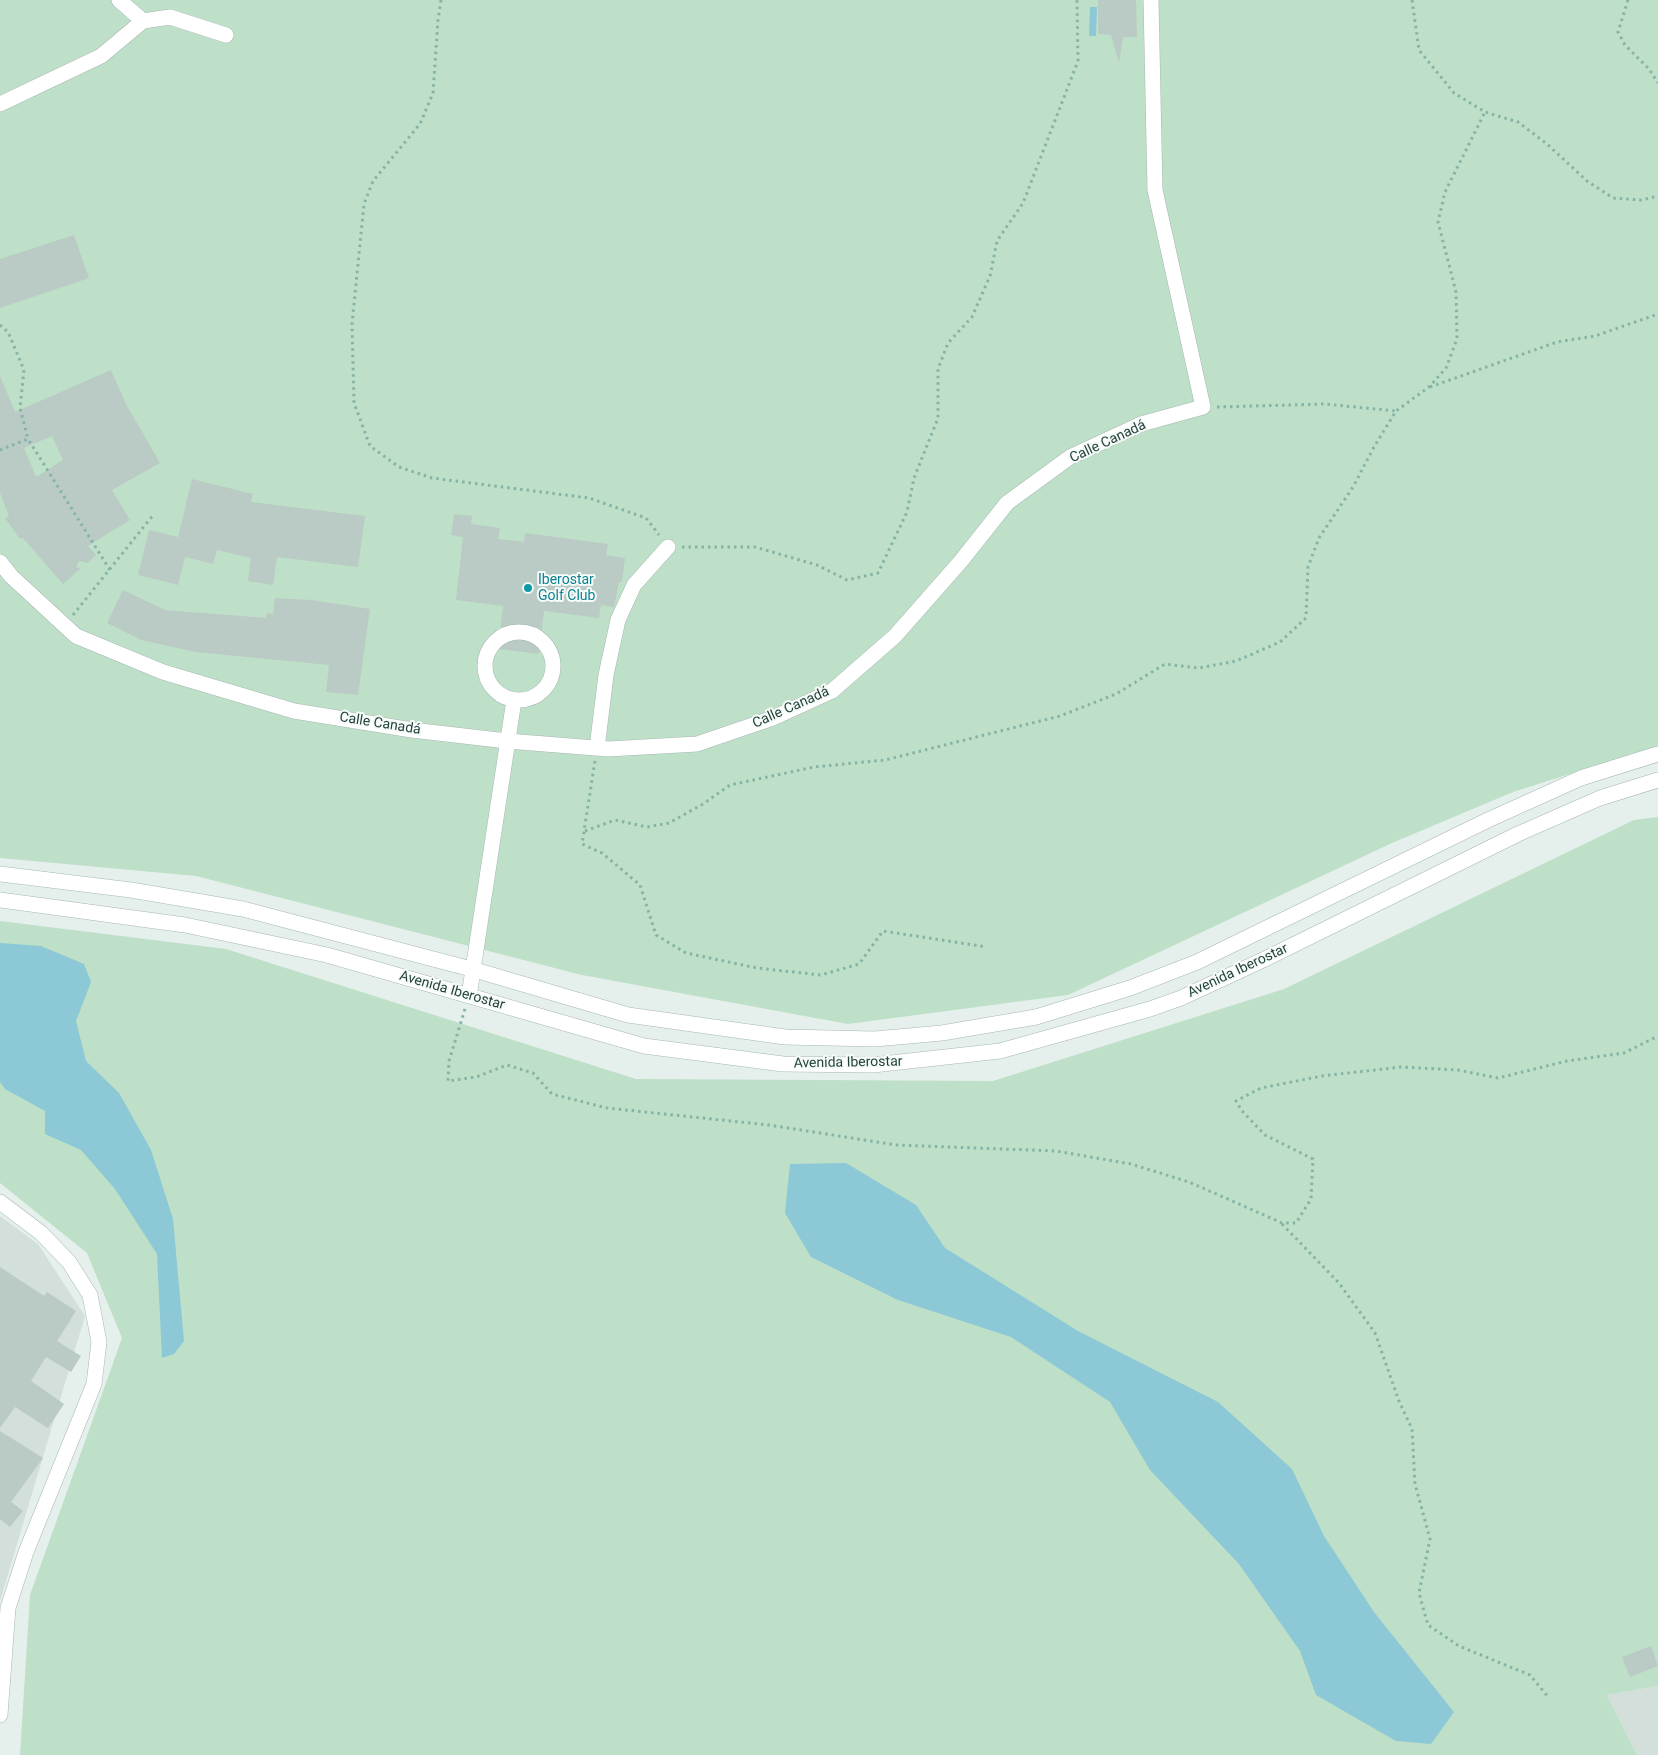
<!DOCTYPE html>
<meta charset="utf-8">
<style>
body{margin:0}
canvas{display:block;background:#e5efeb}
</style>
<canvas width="1658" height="1755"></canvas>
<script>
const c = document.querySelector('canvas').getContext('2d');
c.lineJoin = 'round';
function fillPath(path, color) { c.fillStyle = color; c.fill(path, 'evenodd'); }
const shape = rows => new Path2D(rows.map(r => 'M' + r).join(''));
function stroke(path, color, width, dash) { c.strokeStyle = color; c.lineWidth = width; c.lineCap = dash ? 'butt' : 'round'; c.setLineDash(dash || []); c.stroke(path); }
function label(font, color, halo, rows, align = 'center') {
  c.font = font + ' Roboto,sans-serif'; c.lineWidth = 4; c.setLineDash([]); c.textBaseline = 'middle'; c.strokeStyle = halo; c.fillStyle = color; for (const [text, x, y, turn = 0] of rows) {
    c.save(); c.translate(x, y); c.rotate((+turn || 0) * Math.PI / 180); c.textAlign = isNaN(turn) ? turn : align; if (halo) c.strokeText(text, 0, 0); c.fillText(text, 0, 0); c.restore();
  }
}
const built = shape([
 [0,1216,38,1244,85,1316,0,1601],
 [1658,1686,1658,1755,1637,1755,1607,1695]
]);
const green = shape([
 [0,0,1658,0,1658,746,1513,792,1392,843,1068,995,848,1024,582,975,196,876,0,858],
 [1658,817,1658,1686,1607,1695,1637,1755,20,1755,30,1595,122,1338,87,1253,0,1183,0,921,226,949,636,1079,993,1081,1284,989,1634,820]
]);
const water = shape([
 [1090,7,1097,7,1096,36,1089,36],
 [0,943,41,946,84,964,91,982,76,1021,86,1061,119,1093,151,1150,173,1219,184,1341,174,1354,162,1358,157,1254,115,1189,81,1150,45,1134,45,1111,5,1089,0,1082],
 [846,1163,916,1205,945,1248,1078,1331,1218,1402,1292,1469,1324,1536,1374,1612,1454,1712,1431,1744,1396,1741,1316,1695,1300,1651,1239,1564,1150,1470,1110,1402,1011,1337,898,1300,811,1257,785,1213,790,1164]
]);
const building = shape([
 [1098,0,1136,0,1137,37,1123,37,1119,63,1111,35,1098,34],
 [74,235,89,278,0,308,0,259],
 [111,370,126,404,160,463,112,490,130,520,88,546,96,555,88,563,79,561,76,567,80,569,63,584,22,537,20,539,5,518,9,516,0,493,0,376,15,412],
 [52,436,63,460,36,477,24,448],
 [192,479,253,494,251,502,365,516,358,567,277,557,273,585,248,581,251,558,217,550,213,564,185,557,178,585,138,575,149,530,178,537],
 [454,514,472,516,471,524,500,528,498,539,524,542,525,533,608,544,606,555,625,558,622,582,619,582,614,607,601,605,599,618,544,611,539,654,498,649,503,606,456,600,463,537,451,535],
 [123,590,165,610,266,618,267,613,273,614,275,598,312,600,370,609,358,695,326,692,329,665,196,652,141,640,107,623],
 [0,1267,44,1296,47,1292,76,1311,57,1341,81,1356,71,1372,46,1357,31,1381,64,1404,48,1428,15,1407,0,1428],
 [0,1431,43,1458,11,1502,23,1511,10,1527,0,1519],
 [1651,1646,1658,1666,1630,1677,1622,1657]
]);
const path = shape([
 [441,0,438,20,433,93,420,124,373,181,364,204,352,324,354,403,370,446,399,467,432,478,589,498,646,518,659,535],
 [1412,0,1419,50,1454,93,1485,112,1518,122,1547,144,1587,181,1613,198,1641,200,1658,196],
 [1628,0,1618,32,1625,45,1649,69,1658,83],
 [0,325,8,332,24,370,20,408,28,439],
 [1430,387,1557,342,1595,336,1658,314],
 [1217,407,1325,404,1396,411],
 [0,450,28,439,110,570],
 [682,547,755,547,817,565,847,580,878,573,907,512,914,478,938,418,938,369,948,343,972,317,990,276,997,241,1023,203,1078,61,1077,0],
 [73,615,154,514],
 [595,761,582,844,602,853,640,885,656,935,686,953,757,968,821,975,859,964,883,931,987,947],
 [585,831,615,820,647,827,669,823,703,804,730,785,814,767,885,760,1060,716,1116,694,1165,664,1199,668,1236,661,1280,642,1306,618,1308,567,1319,538,1353,487,1374,447,1396,411,1429,387,1446,368,1457,339,1456,292,1438,222,1445,192,1485,112],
 [465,1009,449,1061,448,1081,476,1077,507,1065,533,1073,552,1094,607,1108,769,1125,896,1145,1056,1151,1131,1164,1189,1182,1282,1223,1296,1223,1311,1199,1313,1159,1265,1135,1242,1111,1236,1101,1261,1088,1322,1076,1401,1067,1458,1070,1498,1078,1567,1061,1624,1053,1658,1036],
 [1282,1224,1339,1283,1375,1333,1399,1401,1412,1429,1415,1484,1430,1539,1419,1593,1428,1625,1459,1646,1530,1675,1549,1698]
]);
const minor = shape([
 [119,0,143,21],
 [0,104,101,56,143,21,170,17,226,35],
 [0,562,11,576,76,636,163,672,294,711,412,730,507,741,608,749,697,744,773,718,832,691,895,636,961,561,1007,503,1070,457,1141,424,1203,407,1155,190,1151,0],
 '485 666a34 34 0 1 1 68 0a34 34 0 1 1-68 0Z',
 [597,748,606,675,618,620,634,585,668,547],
 [0,874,131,890,243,909,475,970,628,1015,785,1037,875,1039,942,1033,1036,1017,1130,988,1197,962,1488,820,1581,778,1658,754],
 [0,900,185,925,327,955,644,1046,783,1064,873,1065,1000,1051,1150,1009,1181,998,1265,959,1518,834,1600,798,1658,780],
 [469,996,514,700],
 [0,1202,41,1233,69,1262,90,1295,99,1342,94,1384,26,1552,8,1608,0,1715]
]);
const markers = [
 [528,588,5,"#0f9aa8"]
];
const streetNames = [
 ["Calle Canadá",1108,442,-25],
 ["Calle Canadá",791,708,-24],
 ["Calle Canadá",380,724,9],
 ["Avenida Iberostar",1238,971,-25],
 ["Avenida Iberostar",452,991,16],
 ["Avenida Iberostar",848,1063,-1]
];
const cultureNames = [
 ["Iberostar",538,580],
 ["Golf Club",538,596]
];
fillPath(built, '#d3dfda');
fillPath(green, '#bee0c8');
fillPath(water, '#8cc8d5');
fillPath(building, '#bacac4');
stroke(minor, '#a7b8b2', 16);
stroke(path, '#85b3a5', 3, [2.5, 4]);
stroke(minor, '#fff', 15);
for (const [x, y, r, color] of markers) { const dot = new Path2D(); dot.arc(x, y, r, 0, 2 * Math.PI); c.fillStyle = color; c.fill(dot); stroke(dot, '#f6fbf9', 2); }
label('14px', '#23423a', '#f6fbf9', streetNames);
label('14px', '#0d838f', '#f6fbf9', cultureNames, 'left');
</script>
